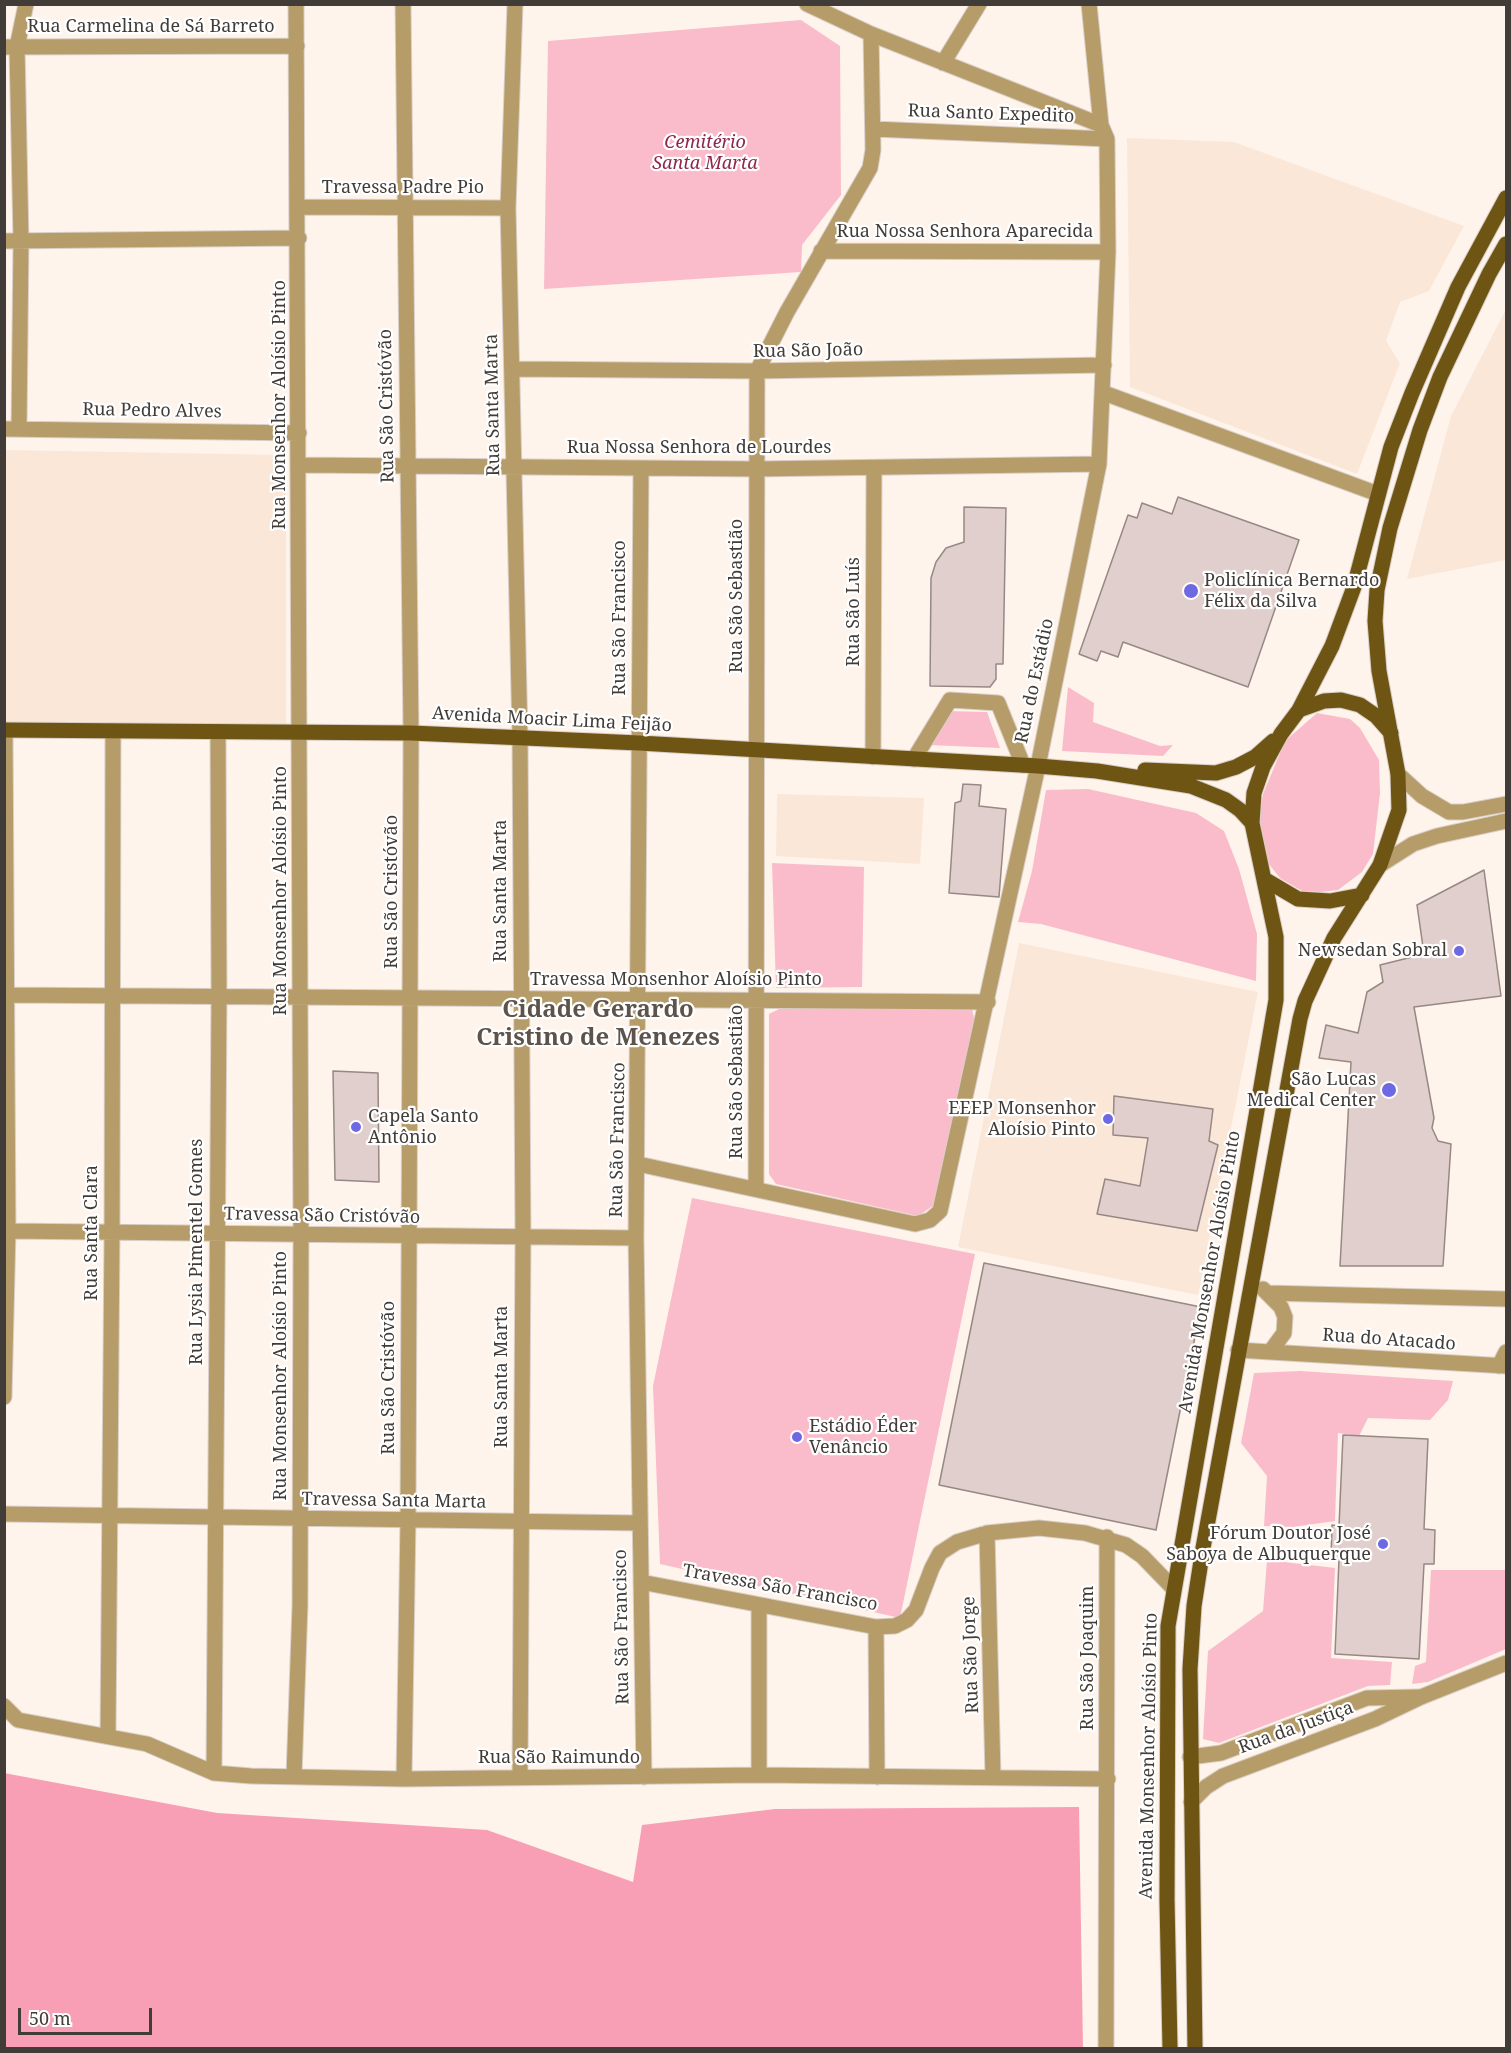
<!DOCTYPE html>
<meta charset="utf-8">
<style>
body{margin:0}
#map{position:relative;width:1511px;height:2053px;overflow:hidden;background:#fef4ec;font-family:"Noto Serif",serif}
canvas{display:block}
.frame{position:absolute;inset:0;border:6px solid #413c38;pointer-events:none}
.scale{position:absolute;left:18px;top:2008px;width:134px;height:27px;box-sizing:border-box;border:3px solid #413c38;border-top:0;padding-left:8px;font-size:18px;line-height:21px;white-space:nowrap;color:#413c38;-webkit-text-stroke:4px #fff;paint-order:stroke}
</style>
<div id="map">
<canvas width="1511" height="2053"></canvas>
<div class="frame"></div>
<div class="scale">50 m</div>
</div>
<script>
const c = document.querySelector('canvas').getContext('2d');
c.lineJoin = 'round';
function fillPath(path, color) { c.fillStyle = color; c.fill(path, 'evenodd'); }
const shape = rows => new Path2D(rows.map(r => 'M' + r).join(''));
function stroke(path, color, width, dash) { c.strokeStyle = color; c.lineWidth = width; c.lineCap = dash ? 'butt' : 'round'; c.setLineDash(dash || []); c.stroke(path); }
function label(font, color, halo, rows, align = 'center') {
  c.font = font + ' "Noto Serif",serif'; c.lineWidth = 4.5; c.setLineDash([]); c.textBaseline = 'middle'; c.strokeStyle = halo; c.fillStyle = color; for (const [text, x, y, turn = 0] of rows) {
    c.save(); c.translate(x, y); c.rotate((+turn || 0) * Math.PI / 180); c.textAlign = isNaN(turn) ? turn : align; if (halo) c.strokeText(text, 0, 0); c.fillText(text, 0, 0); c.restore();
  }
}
const built = shape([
 [1127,138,1234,142,1464,226,1429,291,1400,302,1386,341,1400,363,1357,474,1130,387],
 [1506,309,1506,560,1407,579,1451,416],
 [5,450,286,455,286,725,5,723],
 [777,794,924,798,920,864,776,856],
 [1019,943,1258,992,1198,1295,958,1247]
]);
const green = shape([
 [801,20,840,46,841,195,802,245,801,272,544,289,548,41],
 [1068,687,1094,703,1093,722,1160,746,1173,745,1163,756,1062,751],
 [947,711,987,712,1000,748,928,745],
 [1317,713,1350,719,1360,728,1379,760,1380,793,1373,854,1362,872,1338,890,1320,892,1302,891,1280,878,1268,863,1259,820,1263,794,1285,741],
 [1088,789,1196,813,1224,831,1239,869,1257,934,1256,981,1041,924,1018,922,1032,871,1046,790],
 [772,863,864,867,862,987,776,988],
 [779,1009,972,1009,975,1022,937,1203,918,1216,776,1184,769,1174,769,1014],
 [692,1198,975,1254,900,1618,660,1564,653,1386],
 [1300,1371,1453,1381,1448,1400,1430,1420,1368,1418,1359,1436,1338,1433,1335,1521,1293,1527,1264,1526,1267,1476,1241,1443,1254,1373],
 [1267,1560,1335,1568,1331,1658,1392,1662,1390,1685,1368,1686,1219,1743,1203,1739,1208,1651,1263,1611],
 [1431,1570,1506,1570,1506,1649,1428,1682,1412,1684,1415,1666,1426,1662]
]);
const forest = shape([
 [4,1773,217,1813,487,1830,633,1882,642,1825,775,1809,1079,1807,1083,2048,5,2048]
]);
const building = shape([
 [1178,497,1299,540,1248,687,1123,642,1118,657,1101,651,1097,661,1079,654,1128,515,1137,518,1142,503,1172,514,1178,497],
 [964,507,1006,508,1003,664,996,664,996,679,990,687,930,686,931,578,936,562,946,548,964,542,964,507],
 [963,784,981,785,979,806,1006,809,999,897,949,893,955,803,961,801,963,784],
 [1484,870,1501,996,1414,1007,1434,1118,1432,1128,1438,1141,1451,1144,1443,1266,1340,1266,1351,1062,1319,1058,1326,1025,1358,1033,1367,992,1383,982,1380,965,1424,954,1417,905,1484,870],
 [333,1071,378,1073,379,1182,335,1180,333,1071],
 [1114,1096,1213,1109,1209,1141,1218,1145,1197,1231,1097,1214,1105,1179,1140,1186,1148,1138,1113,1135,1114,1096],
 [984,1263,1201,1307,1156,1530,939,1485,984,1263],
 [1343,1435,1428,1439,1424,1529,1435,1530,1434,1564,1424,1564,1419,1659,1335,1654,1339,1559,1331,1559,1332,1525,1339,1526,1343,1435]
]);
const minor = shape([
 [403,4,411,733,408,1519,404,1779],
 [515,4,508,208,520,737,523,1237,520,1777],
 [807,4,871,34,1101,125],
 [4,47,297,46],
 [943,63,979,4],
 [873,129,1107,139],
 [298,207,508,208],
 [4,241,299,238],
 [821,251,1108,252],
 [513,369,757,371,1104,365],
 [1104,393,1378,494],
 [19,428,21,241,17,47,26,4],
 [4,429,299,433],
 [300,465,756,469,1099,464],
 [641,468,636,1238,644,1777],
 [873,757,874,468],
 [914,759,950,700,998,703,1023,765],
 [1398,774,1422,796,1449,812,1463,812,1506,804],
 [1380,865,1413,844,1437,836,1506,821],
 [5,995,988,1002],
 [638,1164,915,1224,930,1220,940,1211,1038,766,1099,464,1108,252,1107,139,1101,125,1089,4],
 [756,1188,757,371,787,312,870,168,873,150,871,34],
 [8,1231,636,1238],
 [1268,1293,1506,1299],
 [1238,1350,1270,1352,1284,1333,1285,1317,1281,1307,1263,1289],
 [1270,1352,1506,1366],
 [1499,1366,1506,1352],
 [4,1397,8,1231,5,730],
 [4,1514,639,1523],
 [987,1533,993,1777],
 [641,1582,876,1627,895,1626,907,1620,916,1610,932,1568,940,1553,957,1542,987,1533,1039,1528,1085,1533,1126,1545,1142,1556,1173,1588],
 [759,1605,759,1775],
 [876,1627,877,1777],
 [4,1706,18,1720,147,1744,214,1773,251,1776,404,1779,759,1775,1108,1779],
 [108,1736,112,1232,113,731],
 [1190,1757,1221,1753,1367,1698,1418,1697],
 [214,1773,219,995,218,732],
 [294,1776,300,1605,301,1235,296,4],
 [1191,1802,1206,1787,1223,1776,1375,1719,1421,1697,1506,1663],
 [1106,2048,1107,1537]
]);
const major = shape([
 [1299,710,1324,701,1341,700,1360,705,1376,716,1391,733],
 [4,730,411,733,639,743,1038,766,1097,771,1191,786,1226,800,1240,810,1252,823],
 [1145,770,1216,773,1236,767,1255,757,1273,741],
 [1264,879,1298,899,1330,901,1362,895],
 [1170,2048,1167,1900,1168,1626,1276,1000,1276,937,1252,823,1254,793,1263,767,1281,734,1299,710,1332,646,1354,587,1391,447,1412,393,1458,287,1506,198],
 [1195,2048,1190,1669,1194,1606,1203,1548,1300,1019,1305,1001,1334,938,1380,865,1399,810,1398,774,1379,671,1375,621,1377,590,1390,528,1420,430,1440,377,1489,274,1506,244]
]);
const markers = [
 [1191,591,8,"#6e68e2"],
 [1459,951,6,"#6e68e2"],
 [1389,1090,8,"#6e68e2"],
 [1108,1119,6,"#6e68e2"],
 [356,1127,6,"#6e68e2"],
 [797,1437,6,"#6e68e2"],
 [1383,1544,6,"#6e68e2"]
];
const streetNames = [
 ["Rua Carmelina de Sá Barreto",151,27],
 ["Rua Santo Expedito",991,114,2],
 ["Travessa Padre Pio",403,188],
 ["Rua Nossa Senhora Aparecida",965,232],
 ["Rua São João",808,351,-1],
 ["Rua Monsenhor Aloísio Pinto",280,405,-90],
 ["Rua Santa Marta",493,405,-91],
 ["Rua São Cristóvão",387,406,-91],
 ["Rua Pedro Alves",152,411,1],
 ["Rua Nossa Senhora de Lourdes",699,448],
 ["Rua São Sebastião",737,596,-90],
 ["Rua São Luís",854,612,-90],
 ["Rua São Francisco",620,618,-90],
 ["Rua do Estádio",1035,681,-78],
 ["Avenida Moacir Lima Feijão",552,720,3],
 ["Rua Monsenhor Aloísio Pinto",281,891,-90],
 ["Rua Santa Marta",501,891,-90],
 ["Rua São Cristóvão",392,892,-90],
 ["Travessa Monsenhor Aloísio Pinto",676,980],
 ["Rua São Sebastião",737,1082,-90],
 ["Rua São Francisco",618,1140,-89],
 ["Travessa São Cristóvão",322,1216,1],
 ["Rua Santa Clara",92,1233,-90],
 ["Rua Lysia Pimentel Gomes",197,1252,-90],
 ["Avenida Monsenhor Aloísio Pinto",1210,1272,-80],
 ["Rua do Atacado",1389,1340,4],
 ["Rua Monsenhor Aloísio Pinto",281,1376,-90],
 ["Rua Santa Marta",502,1377,-90],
 ["Rua São Cristóvão",389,1378,-90],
 ["Travessa Santa Marta",394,1501,1],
 ["Travessa São Francisco",780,1588,10],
 ["Rua São Francisco",622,1627,-91],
 ["Rua São Jorge",971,1655,-92],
 ["Rua São Joaquim",1088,1658,-90],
 ["Rua da Justiça",1296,1728,-20],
 ["Avenida Monsenhor Aloísio Pinto",1149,1756,-89],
 ["Rua São Raimundo",559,1758]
];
const parkNames = [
 ["Cemitério",705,143],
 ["Santa Marta",705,164]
];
const poiNames = [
 ["Policlínica Bernardo",1204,581,"left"],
 ["Félix da Silva",1204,602,"left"],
 ["Newsedan Sobral",1447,951],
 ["São Lucas",1376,1080],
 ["Medical Center",1376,1101],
 ["EEEP Monsenhor",1096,1109],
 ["Aloísio Pinto",1096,1130],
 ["Capela Santo",368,1117,"left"],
 ["Antônio",368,1138,"left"],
 ["Estádio Éder",809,1427,"left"],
 ["Venâncio",809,1448,"left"],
 ["Fórum Doutor José",1371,1534],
 ["Saboya de Albuquerque",1371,1555]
];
const districtNames = [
 ["Cidade Gerardo",598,1010],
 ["Cristino de Menezes",598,1038]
];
fillPath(built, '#fae7d8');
fillPath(green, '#fabcca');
fillPath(forest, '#f89fb5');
fillPath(building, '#e0cfcc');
stroke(building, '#978885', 1.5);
stroke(minor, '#d8cfc8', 17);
stroke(major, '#d8cfc8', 17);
stroke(minor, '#b59c68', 15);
stroke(major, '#6f5514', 15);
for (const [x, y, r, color] of markers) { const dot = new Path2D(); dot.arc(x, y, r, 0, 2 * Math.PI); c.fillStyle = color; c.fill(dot); stroke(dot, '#fff', 2); }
label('18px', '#413c38', '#fff', streetNames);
label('italic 18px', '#8d274b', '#fff', parkNames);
label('18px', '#413c38', '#fff', poiNames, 'right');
label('bold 24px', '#5d534b', '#fff', districtNames);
</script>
